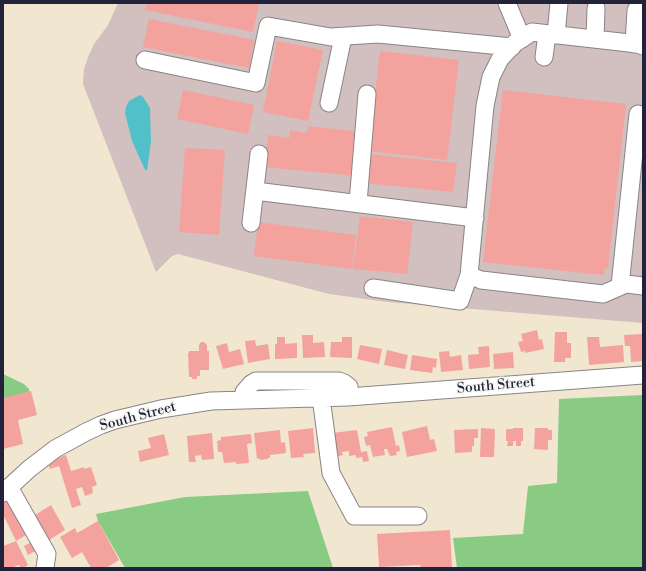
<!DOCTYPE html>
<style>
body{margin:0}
#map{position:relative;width:646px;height:571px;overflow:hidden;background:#f1e7d1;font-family:"Libre Bodoni",serif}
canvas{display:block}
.frame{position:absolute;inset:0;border:4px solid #22223b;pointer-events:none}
</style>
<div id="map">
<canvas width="646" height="571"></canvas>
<div class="frame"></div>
</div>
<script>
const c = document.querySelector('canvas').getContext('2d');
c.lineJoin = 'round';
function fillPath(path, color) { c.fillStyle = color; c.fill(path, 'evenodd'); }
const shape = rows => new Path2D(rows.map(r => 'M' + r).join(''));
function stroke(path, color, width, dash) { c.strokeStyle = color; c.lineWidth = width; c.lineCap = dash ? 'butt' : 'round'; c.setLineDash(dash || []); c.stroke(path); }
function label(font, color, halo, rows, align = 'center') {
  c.font = font + ' "Libre Bodoni",serif'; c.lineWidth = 3.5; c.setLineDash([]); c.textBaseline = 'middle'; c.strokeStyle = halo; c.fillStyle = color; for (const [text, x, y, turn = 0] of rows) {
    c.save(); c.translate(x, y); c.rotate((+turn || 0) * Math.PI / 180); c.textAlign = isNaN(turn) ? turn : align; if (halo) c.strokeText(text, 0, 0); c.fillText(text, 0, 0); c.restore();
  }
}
const industrial = shape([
 [118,3,643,3,643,323,387,302,329,294,178,254,172,256,156,272,83,84,84,69,88,57,94,44,108,25]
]);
const green = shape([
 [3,374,24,384,29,389,29,396,3,402],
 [643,395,643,568,457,568,453,538,523,534,528,486,557,483,559,399],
 [308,491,333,568,125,568,98,521,96,514,185,497]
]);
const water = shape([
 [140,95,143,97,150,108,151,142,147,170,145,170,132,141,125,113,126,107,129,101]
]);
const building = shape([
 [147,3,259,3,253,32,145,10],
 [149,19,254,40,249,68,143,47],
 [277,41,323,50,308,121,263,112],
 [380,51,459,60,447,160,368,151],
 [183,90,254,105,248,134,177,119],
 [503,90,626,104,608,268,605,268,603,275,483,262],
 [308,126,362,132,356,176,264,167,268,135,289,138,290,130,307,133],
 [185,148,225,150,219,235,179,232],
 [368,154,457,163,453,192,365,183],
 [360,216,413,222,407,274,353,269],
 [258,222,356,235,352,269,254,256],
 [537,330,539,340,542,339,544,349,525,353,525,351,521,352,518,342,523,341,521,334],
 [555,332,567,332,567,343,571,343,571,358,565,358,565,362,554,362],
 [642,334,643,361,631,362,630,346,625,346,624,335],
 [302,335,313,335,313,343,324,342,325,357,303,358],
 [277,337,285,337,285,344,297,343,297,358,275,359,275,344,277,344],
 [342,337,352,337,352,358,330,357,331,342,342,342],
 [587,337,599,337,600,347,623,345,624,362,589,365],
 [255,340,256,346,268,344,270,359,248,363,245,341],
 [201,342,204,342,207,345,207,351,209,351,209,370,200,370,200,376,197,376,197,379,192,379,192,377,189,377,188,353,189,353,189,351,199,351,199,345],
 [227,343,229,352,240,349,244,364,223,369,216,346],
 [360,345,382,349,379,364,357,359],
 [489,346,490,367,469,369,468,355,479,354,478,347],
 [387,350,408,355,405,369,384,365],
 [449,351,450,357,461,355,463,370,441,372,439,352],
 [513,352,514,368,494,369,493,354],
 [412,355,437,359,436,368,433,367,432,373,410,370],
 [31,391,37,415,18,420,23,444,3,449,3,398],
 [427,426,430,440,434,439,437,451,407,457,402,432],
 [392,427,396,446,399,445,400,451,396,452,397,455,390,456,387,449,384,449,385,455,373,457,370,445,366,446,364,437,368,436,367,432],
 [313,428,315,453,303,454,304,457,291,458,288,431],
 [481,428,495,429,494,457,480,457],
 [513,428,523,428,523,441,521,441,521,446,516,446,516,441,513,441,513,446,507,446,508,441,506,441,506,429,513,429],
 [535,428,548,428,548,430,552,430,552,440,548,440,548,450,534,449],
 [478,429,478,438,474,438,474,446,472,446,472,452,455,453,454,430],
 [280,430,281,443,285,442,286,453,270,455,270,458,268,458,268,459,260,460,259,458,257,459,254,433],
 [357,430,361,452,367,451,369,461,363,462,362,457,356,458,356,455,349,456,349,451,342,452,343,455,336,457,332,433],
 [212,433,214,459,202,460,201,455,195,456,196,462,189,462,187,436],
 [164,434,169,455,140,462,138,451,151,448,148,438],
 [251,434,252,443,247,444,249,463,236,464,236,462,224,463,222,452,218,452,217,441,221,440,221,437],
 [66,455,71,471,84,467,84,469,91,467,97,485,92,487,93,493,85,496,82,487,76,489,81,505,72,508,59,466,50,469,48,463,58,459,58,458],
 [7,499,26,535,16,541,3,514,3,503],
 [51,505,65,530,46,542,32,517],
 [98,521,119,560,106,568,91,568,82,552,72,558,60,537,75,528,77,533],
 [450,530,452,568,421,568,420,565,379,567,377,534],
 [35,540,39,549,28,555,24,546],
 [16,541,28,565,23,568,21,568,19,565,11,568,3,568,3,546]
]);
const minor = shape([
 [507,3,522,39],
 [556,35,559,3],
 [595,39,596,8],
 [634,44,636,10],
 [643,46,638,44,532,32,515,43,500,59,491,77,485,106,469,275,481,280,603,294,626,284,643,286],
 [544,57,547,34],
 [145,60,256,83,268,26,331,37,378,34,512,47],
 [329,103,343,37],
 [255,191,475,218],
 [358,203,367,94],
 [251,223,259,154],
 [620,286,638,114],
 [373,288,460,301,469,275],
 [321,397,331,473,354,516,418,516],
 [245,399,244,392,251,384,256,381,339,381,344,383,349,387,348,397],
 [9,487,47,554,45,568],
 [3,493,29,469,55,449,86,432,101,425,115,420,161,409,211,401,348,397,643,375]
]);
const streetNames = [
 ["South Street",496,386,-5],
 ["South Street",138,417,-15]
];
fillPath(industrial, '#d2bfbf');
fillPath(green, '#89cb83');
fillPath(water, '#52c0c8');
fillPath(building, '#f4a29d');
stroke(minor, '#8a8486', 19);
stroke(minor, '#fff', 17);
label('14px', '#22223b', '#f6f6f2', streetNames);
</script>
